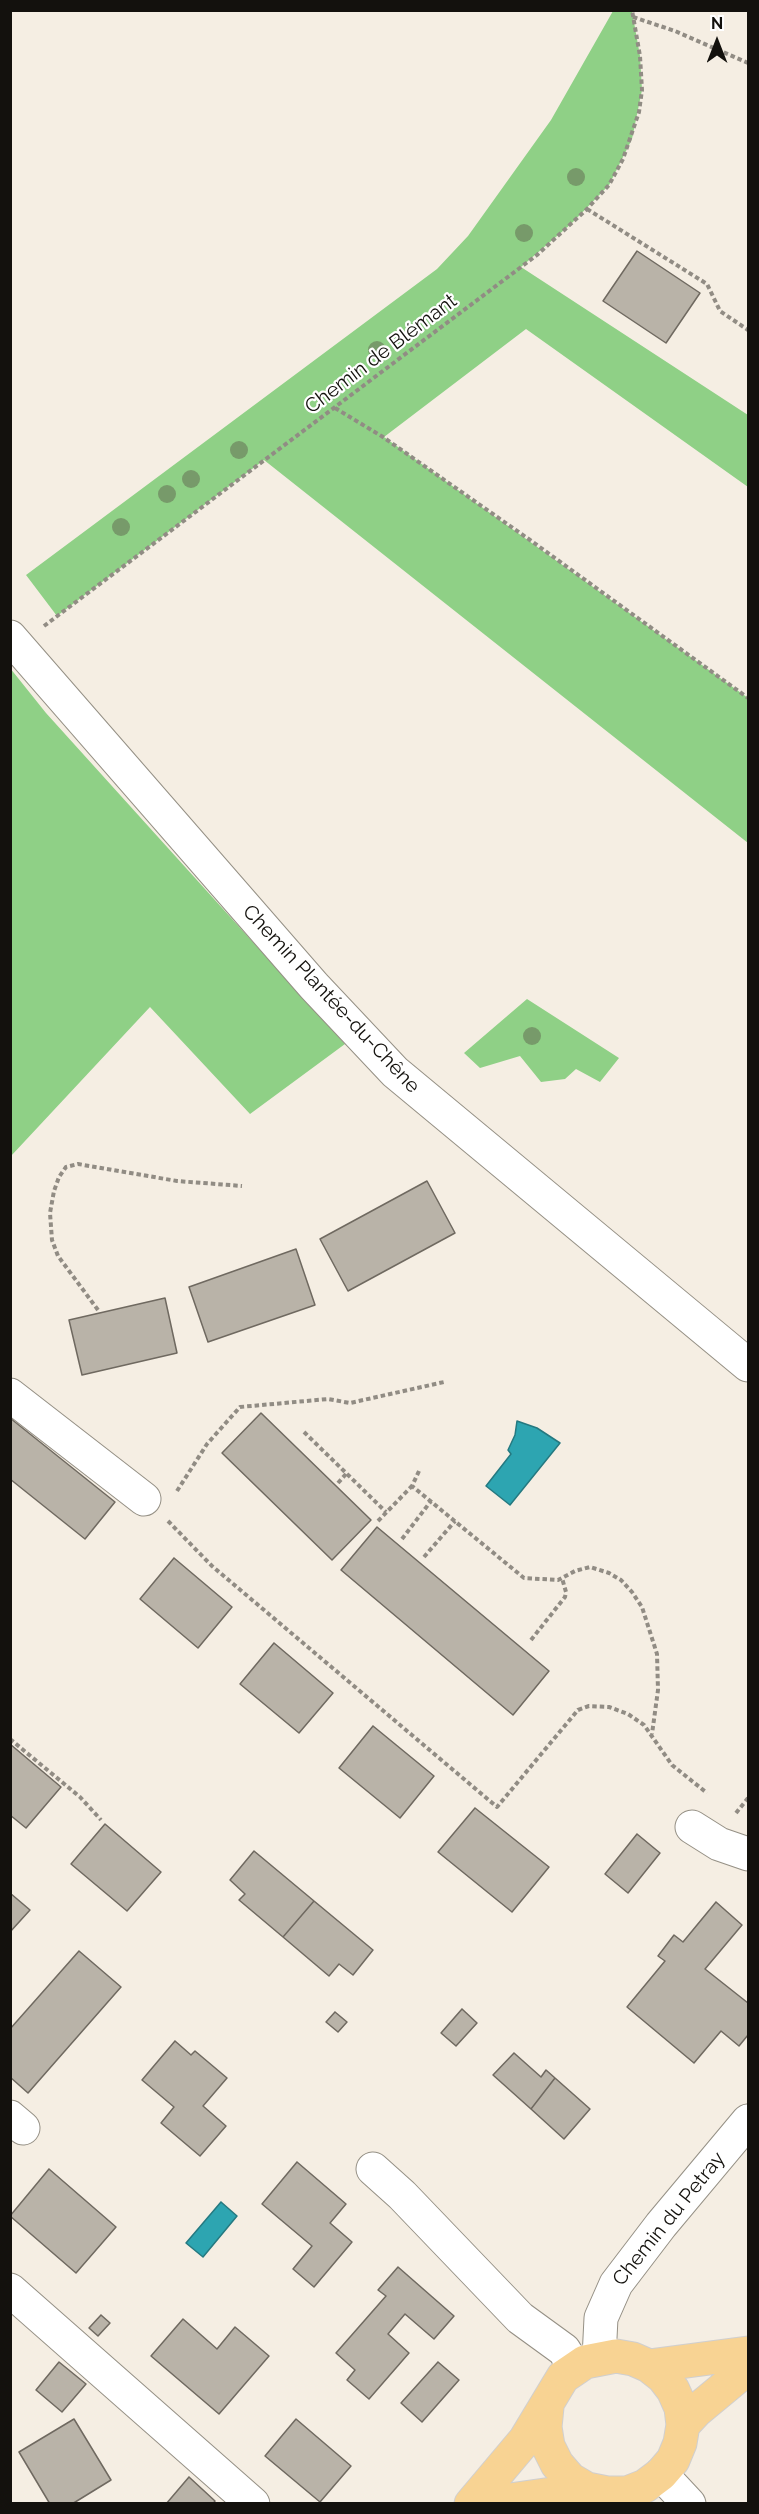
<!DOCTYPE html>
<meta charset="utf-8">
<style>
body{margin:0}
#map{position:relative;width:759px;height:2514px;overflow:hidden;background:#f5eee3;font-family:Raleway,sans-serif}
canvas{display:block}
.frame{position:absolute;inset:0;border:12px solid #13110d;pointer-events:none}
.north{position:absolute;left:687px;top:12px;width:60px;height:60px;-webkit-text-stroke:4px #fff;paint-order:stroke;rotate:0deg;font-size:16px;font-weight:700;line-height:24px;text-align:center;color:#13110d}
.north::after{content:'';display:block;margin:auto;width:21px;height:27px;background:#13110d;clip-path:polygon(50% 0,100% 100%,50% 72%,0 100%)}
</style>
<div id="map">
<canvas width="759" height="2514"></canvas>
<div class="frame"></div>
<div class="north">N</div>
</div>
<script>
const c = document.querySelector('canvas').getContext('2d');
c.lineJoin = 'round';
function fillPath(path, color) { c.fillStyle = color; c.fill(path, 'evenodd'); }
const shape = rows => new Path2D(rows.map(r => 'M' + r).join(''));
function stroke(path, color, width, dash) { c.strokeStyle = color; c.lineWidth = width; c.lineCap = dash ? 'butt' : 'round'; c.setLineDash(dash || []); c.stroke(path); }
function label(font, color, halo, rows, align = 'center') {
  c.font = font + ' Raleway,sans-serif'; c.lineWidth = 4.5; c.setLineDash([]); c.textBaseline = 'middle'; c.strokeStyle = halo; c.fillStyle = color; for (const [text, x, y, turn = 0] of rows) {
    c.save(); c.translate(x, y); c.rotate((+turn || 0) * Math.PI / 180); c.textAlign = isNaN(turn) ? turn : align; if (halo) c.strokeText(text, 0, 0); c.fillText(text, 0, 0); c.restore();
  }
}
const green = shape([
 [613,11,632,11,640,56,642,90,632,139,609,185,571,224,521,267,748,415,748,487,526,329,384,437,748,698,748,843,264,460,57,616,26,575,437,269,468,236,551,120],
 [10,668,46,713,345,1044,250,1114,150,1007,11,1156],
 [527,999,619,1058,600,1082,576,1069,565,1079,541,1082,520,1056,480,1068,464,1053]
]);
const water = shape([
 [517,1421,537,1428,560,1443,510,1505,486,1486,511,1454,508,1450,515,1435,517,1421],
 [221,2202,237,2216,203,2257,186,2243,221,2202]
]);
const building = shape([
 [637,251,700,293,666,343,603,301,637,251],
 [427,1181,455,1233,348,1291,320,1239,427,1181],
 [296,1249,315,1305,208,1342,189,1287,296,1249],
 [165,1298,177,1353,82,1375,69,1320,165,1298],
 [261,1413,371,1520,332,1560,222,1453,261,1413],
 [10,1418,115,1502,85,1539,10,1479,10,1418],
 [377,1527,549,1671,513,1715,341,1570,377,1527],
 [174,1558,232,1607,198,1648,140,1599,174,1558],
 [274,1643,333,1693,299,1733,240,1684,274,1643],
 [373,1726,434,1776,400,1818,339,1768,373,1726],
 [10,1744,61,1787,26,1828,10,1815,10,1744],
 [475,1808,549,1867,512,1912,438,1852,475,1808],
 [105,1824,161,1872,127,1911,71,1864,105,1824],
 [637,1834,660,1853,628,1893,605,1874,637,1834],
 [254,1851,314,1901,283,1937,239,1900,245,1894,230,1880,254,1851],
 [10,1893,30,1910,10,1932,10,1893],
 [314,1901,373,1950,353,1975,339,1964,329,1976,283,1937,314,1901],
 [716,1902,742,1925,705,1969,748,2003,748,2035,739,2046,721,2031,694,2063,627,2007,665,1961,658,1956,674,1935,683,1942,716,1902],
 [79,1951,121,1987,28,2093,10,2077,10,2029,79,1951],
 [462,2009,477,2023,456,2046,441,2033,462,2009],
 [335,2012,347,2022,338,2032,326,2022,335,2012],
 [175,2041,191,2055,195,2051,227,2078,203,2106,226,2126,200,2156,161,2123,174,2107,142,2080,175,2041],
 [514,2053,541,2077,546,2070,555,2078,531,2109,493,2075,514,2053],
 [555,2078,590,2109,564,2139,531,2109,555,2078],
 [297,2162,346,2204,330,2223,352,2242,314,2287,293,2269,312,2246,262,2204,297,2162],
 [49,2169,116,2227,76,2273,10,2216,49,2169],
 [398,2267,454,2316,434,2339,405,2314,388,2334,409,2353,369,2399,347,2380,355,2370,336,2353,386,2296,378,2290,398,2267],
 [101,2315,110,2323,98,2336,89,2328,101,2315],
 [183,2319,217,2349,235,2327,269,2356,219,2414,151,2356,183,2319],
 [59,2362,86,2384,62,2412,36,2390,59,2362],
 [438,2362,459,2380,422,2422,401,2403,438,2362],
 [74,2419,111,2480,72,2504,50,2504,19,2452,74,2419],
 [296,2419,351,2466,320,2502,265,2456,296,2419],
 [189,2477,215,2501,213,2504,166,2504,189,2477]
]);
const path = shape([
 [633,17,675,31,748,63],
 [587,209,707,284,720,311,748,330],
 [335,408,383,437,530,540,748,698],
 [44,626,537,255,587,209,609,185,623,159,639,112,642,90,640,56,632,10],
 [98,1310,58,1256,52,1240,50,1213,54,1191,59,1177,66,1167,78,1164,177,1181,242,1186],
 [304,1432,386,1512],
 [419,1471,412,1486,524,1578,558,1580,575,1571,590,1567,609,1573,621,1580,632,1592,642,1607,657,1654,658,1690,652,1734],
 [338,1483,346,1474],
 [177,1491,207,1444,240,1407,328,1399,350,1403,444,1382],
 [168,1521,212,1566,497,1807,578,1710,589,1706,609,1707,628,1714,644,1725,672,1765,707,1793],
 [378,1521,412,1486],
 [402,1539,431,1501],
 [424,1557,455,1521],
 [531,1640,565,1597,566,1592,562,1578],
 [10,1739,80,1797,101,1820],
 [736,1813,748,1798]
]);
const minor = shape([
 [10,637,314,986,395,1072,748,1365],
 [10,1395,144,1499],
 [692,1827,719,1844,748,1854],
 [10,2117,23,2128],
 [373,2169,402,2195,520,2318,564,2350,575,2368],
 [10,2290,253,2504],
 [599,2358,601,2318,616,2284,661,2225,748,2121],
 [661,2474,689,2504]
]);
const major = shape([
 [649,2366,748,2353],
 [683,2425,696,2411,748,2368],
 [471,2504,525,2440,563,2377,585,2362,616,2356,633,2359,649,2366,663,2377,673,2390,681,2408,683,2425,680,2443,673,2460,661,2474,645,2486,627,2493,607,2493,587,2489,570,2479,557,2464,548,2446,545,2427,547,2407],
 [482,2504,587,2489]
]);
const trees = [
 [576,177],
 [524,233],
 [377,350],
 [239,450],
 [191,479],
 [167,494],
 [121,527],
 [532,1036]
];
const streetNames = [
 ["Chemin de Blémant",381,354,-37],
 ["Chemin Plantée-du-Chêne",331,999,47],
 ["Chemin du Petray",669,2219,-51]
];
fillPath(green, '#8fd086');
fillPath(water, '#2da5b1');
stroke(water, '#257980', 1.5);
fillPath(building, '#b9b3a8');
stroke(building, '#6f6960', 1.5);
stroke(minor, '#959085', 35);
stroke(major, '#d0cfcf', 35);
stroke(path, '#918c84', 4, [4.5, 3]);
stroke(minor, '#fff', 33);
stroke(major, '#f8d393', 33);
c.fillStyle = '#779a6a';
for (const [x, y] of trees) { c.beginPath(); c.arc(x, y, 9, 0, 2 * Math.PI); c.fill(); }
label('20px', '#13110d', '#fff', streetNames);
</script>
